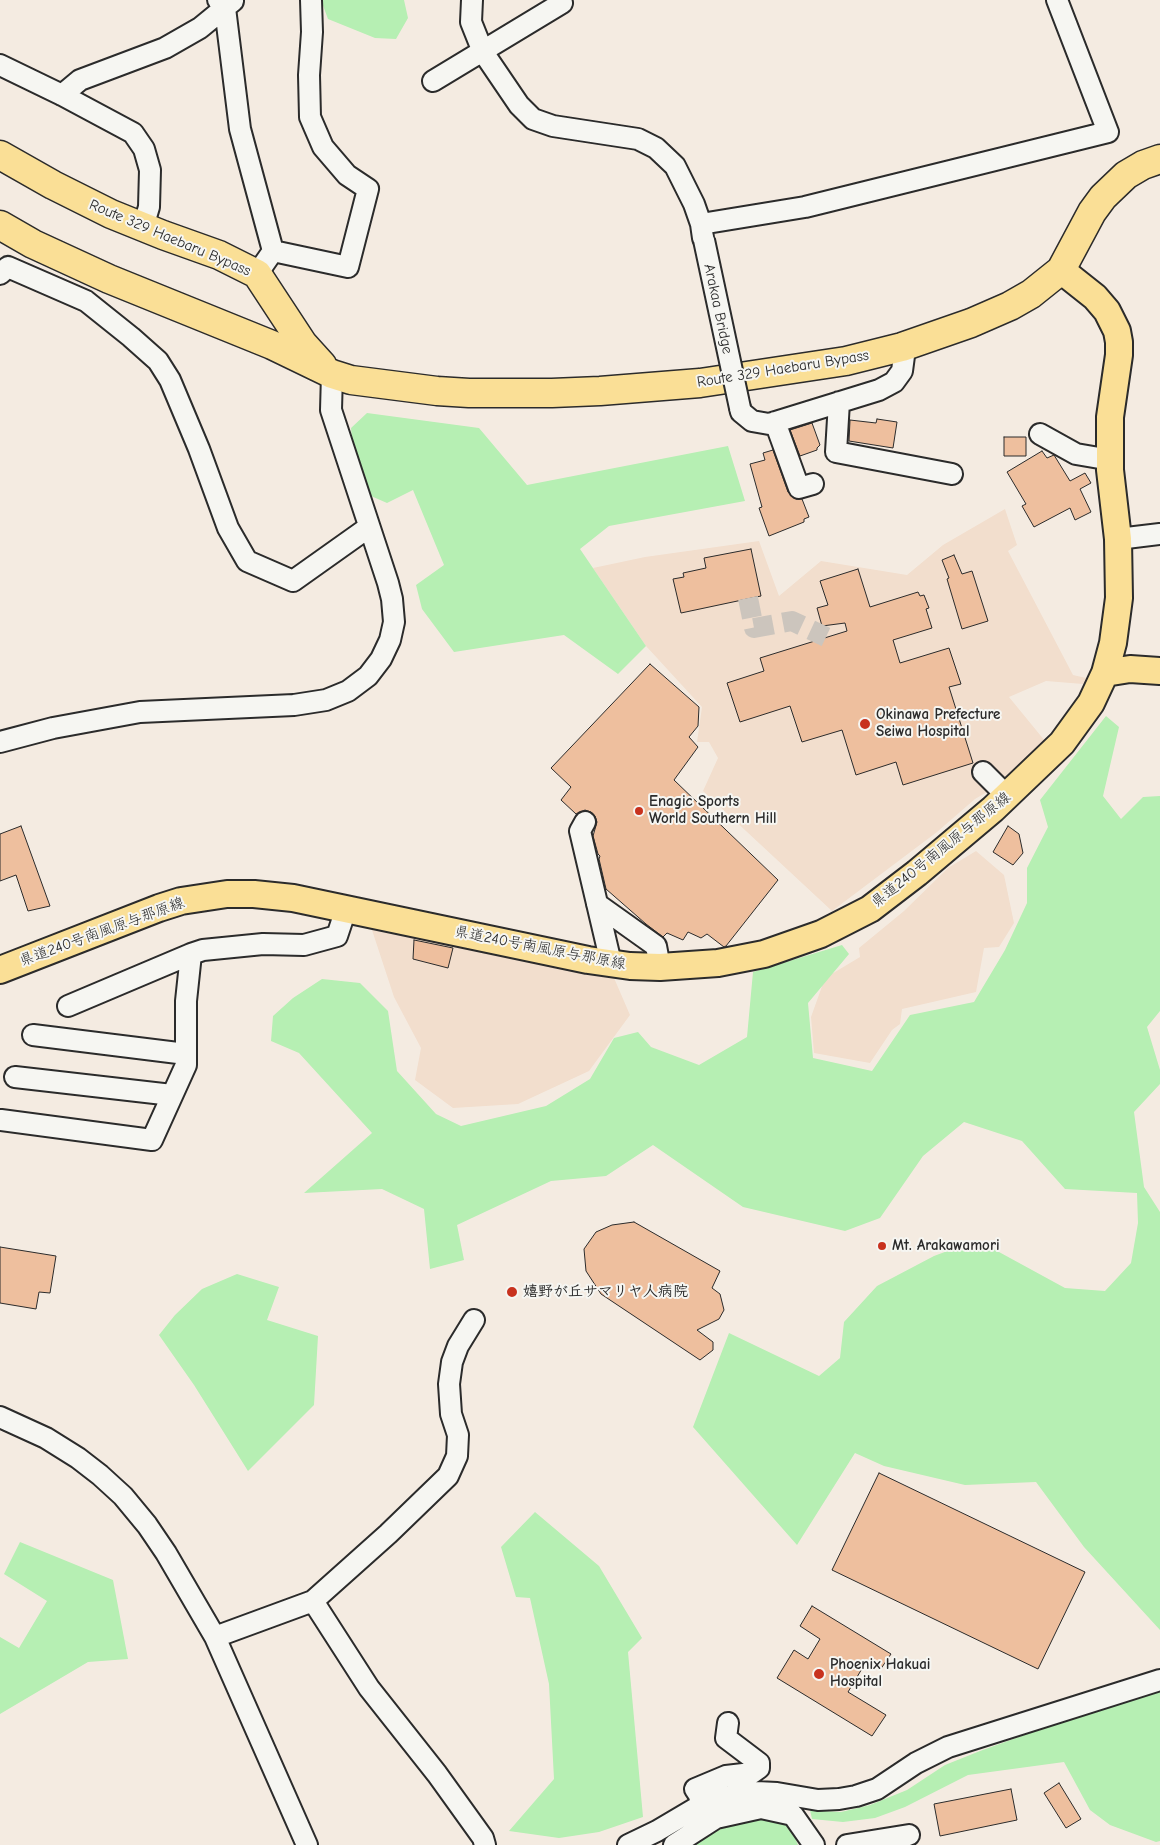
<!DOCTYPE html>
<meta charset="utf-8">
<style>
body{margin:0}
canvas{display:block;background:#f4ebe1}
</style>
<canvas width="1160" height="1845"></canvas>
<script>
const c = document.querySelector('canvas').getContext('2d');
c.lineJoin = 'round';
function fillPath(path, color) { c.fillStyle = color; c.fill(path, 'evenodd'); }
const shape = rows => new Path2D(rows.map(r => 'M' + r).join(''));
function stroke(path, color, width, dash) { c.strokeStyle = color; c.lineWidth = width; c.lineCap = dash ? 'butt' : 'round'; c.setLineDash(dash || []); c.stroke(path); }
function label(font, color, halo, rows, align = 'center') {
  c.font = font + ' "Comic Neue","Klee One",sans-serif'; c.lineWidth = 4; c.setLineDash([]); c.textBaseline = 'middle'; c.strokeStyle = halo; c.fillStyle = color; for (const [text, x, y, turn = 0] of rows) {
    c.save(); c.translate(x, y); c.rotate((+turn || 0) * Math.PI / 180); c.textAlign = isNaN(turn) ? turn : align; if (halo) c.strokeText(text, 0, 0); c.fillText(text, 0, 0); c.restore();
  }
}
const built = shape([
 [1005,509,1017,545,1008,551,1073,675,1086,678,1083,684,1046,681,1009,697,1045,741,992,789,975,799,937,832,832,911,703,791,718,758,709,742,697,742,702,707,646,646,593,568,645,557,759,541,779,596,821,561,907,575,943,545],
 [976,851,1004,875,1014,923,999,947,984,948,976,992,902,1009,900,1024,892,1030,870,1063,814,1053,811,1017,825,978,860,957,859,948,904,911,948,868],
 [372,930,614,978,630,1015,589,1071,518,1104,453,1108,415,1080,421,1048,394,997]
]);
const green = shape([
 [321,0,404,0,408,18,396,39,375,38,328,19],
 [367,413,479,428,527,485,728,446,745,501,609,526,580,549,646,646,618,674,564,635,454,652,422,609,416,585,444,565,413,490,387,503,371,496,353,451,351,428],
 [1106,716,1119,727,1103,796,1121,819,1143,797,1160,796,1160,1011,1147,1027,1160,1070,1160,1084,1134,1112,1144,1187,1160,1212,1160,1630,1084,1547,1036,1482,965,1485,884,1466,855,1453,797,1545,693,1427,729,1333,819,1376,840,1358,844,1322,877,1286,934,1256,977,1240,1065,1288,1105,1291,1131,1263,1138,1223,1137,1193,1065,1189,1022,1141,964,1122,923,1156,880,1218,845,1231,743,1207,653,1145,606,1176,551,1181,457,1225,464,1260,430,1269,424,1209,382,1189,304,1193,372,1133,299,1053,271,1041,273,1016,293,998,322,979,360,983,388,1011,397,1071,436,1114,461,1126,546,1106,590,1079,614,1038,638,1032,651,1047,699,1065,747,1037,753,972,842,945,849,954,808,1003,813,1058,872,1071,910,1015,974,1002,1005,950,1027,903,1027,868,1048,827,1040,800],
 [237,1274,279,1287,267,1320,318,1336,314,1405,248,1471,194,1385,159,1335,175,1315,202,1289],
 [535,1512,599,1566,642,1638,628,1652,643,1817,599,1832,559,1838,509,1831,554,1779,549,1684,530,1598,516,1597,501,1547],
 [20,1542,113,1580,128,1659,88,1662,0,1714,0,1637,19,1648,47,1601,4,1574],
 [1160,1691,1160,1841,1156,1842,1110,1825,1090,1810,1064,1762,968,1775,905,1807,875,1818,843,1822,812,1819,810,1810,841,1812,870,1805,907,1790,945,1765,980,1751,1080,1715],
 [743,1818,789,1823,798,1845,688,1845]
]);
const building = shape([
 [877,419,897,422,893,448,849,441,850,420,876,423,877,419],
 [812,423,820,445,817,448,817,450,800,456,790,430,812,423],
 [1004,437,1026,437,1026,456,1004,456,1004,437],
 [773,450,788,492,796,499,802,499,809,517,804,519,804,522,769,536,759,508,762,507,750,464,765,460,763,453,773,450],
 [1042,451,1047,458,1054,455,1070,481,1085,473,1091,483,1080,489,1091,512,1075,520,1070,508,1034,527,1022,506,1026,504,1007,472,1042,451],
 [751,549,761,596,681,613,673,579,684,577,683,573,706,568,704,558,751,549],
 [954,555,962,574,972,571,988,621,962,629,947,579,949,578,942,560,954,555],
 [858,569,870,607,918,592,920,596,924,595,929,608,926,609,932,628,893,640,900,663,949,648,961,684,949,687,973,763,903,785,896,762,856,775,842,730,802,742,790,706,740,722,727,683,764,671,760,658,847,631,845,623,822,626,817,608,828,605,820,581,858,569],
 [650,664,699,707,698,726,689,737,698,747,674,780,778,880,726,946,724,947,707,934,701,938,688,932,683,940,667,933,663,937,646,924,606,889,599,859,600,856,598,854,593,836,597,822,595,816,591,812,585,810,576,814,561,800,571,787,551,768,650,664],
 [21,826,50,906,28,911,16,875,0,881,0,834,21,826],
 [1008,826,1019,834,1023,853,1013,865,993,852,1008,826],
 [414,940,453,948,448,968,413,959,414,940],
 [634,1222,720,1271,712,1288,720,1294,724,1310,719,1319,697,1330,713,1342,713,1350,700,1360,601,1294,586,1271,584,1249,596,1232,612,1225,634,1222],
 [0,1247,56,1256,50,1293,39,1292,36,1309,0,1303,0,1247],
 [879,1473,1085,1572,1038,1669,832,1570,879,1473],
 [812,1606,891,1654,880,1670,866,1662,848,1692,886,1715,872,1736,777,1678,794,1650,808,1659,820,1639,800,1626,812,1606],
 [1059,1783,1081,1819,1066,1828,1044,1793,1059,1783],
 [1011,1789,1017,1820,940,1836,934,1804,1011,1789]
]);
const minorTunnel = shape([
 [748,598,754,628,792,621,826,637]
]);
const minor = shape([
 [218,0,225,8,240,129,273,251],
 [472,0,471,22,483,52,519,105,533,119,553,126,638,139,656,148,675,166,694,204,701,224,703,238],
 [0,65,62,95,133,133,144,149,150,170,149,207,143,227],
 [433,81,562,3],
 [62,95,80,80,165,48,200,28,233,1],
 [701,224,805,207,1108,132,1057,0],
 [0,274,8,267,86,301,131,337,158,361,170,380,199,449,228,528,247,561,293,581,369,527],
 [257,274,273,251,348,267,368,189,347,175,323,147,310,117,309,75,312,32,311,0],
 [839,402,836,452,952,474],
 [740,408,741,412,752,421,769,424,879,390,894,382,902,371,904,356,902,347],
 [775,422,799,488,813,484],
 [1040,434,1076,454,1111,460],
 [1118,539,1160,534],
 [0,742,53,728,140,712,294,705,326,700,348,691,368,676,381,659,390,640,394,622,392,599,388,583,331,410,332,374],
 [983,772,1007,796],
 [585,822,580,831,611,963],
 [597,904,656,946,660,967],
 [68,1006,191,954],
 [33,1035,186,1054],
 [15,1077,172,1095],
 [1,1120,152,1140,186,1065,186,1001,191,954,203,950,263,944,304,945,337,936,346,909],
 [0,1417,46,1438,78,1458,100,1475,123,1496,147,1525,166,1553,215,1637,307,1845],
 [313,1601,369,1688,437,1774,483,1838,485,1845],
 [215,1637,313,1601,388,1534,448,1476,457,1456,458,1435,451,1414,449,1384,452,1362,458,1346,474,1320],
 [701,1805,699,1795,695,1789,726,1776,752,1773,759,1768,759,1763,726,1738,728,1723],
 [628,1845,657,1831,701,1805,733,1795,756,1792,777,1793,818,1800,839,1799,856,1796,877,1789,916,1763,948,1747,1160,1680],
 [674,1845,716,1818,761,1808,793,1815,814,1845],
 [847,1845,909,1835]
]);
const major = shape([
 [1105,673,1130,669,1160,671],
 [0,970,159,908,181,901,227,894,254,894,293,898,588,960,630,966,660,967,718,963,764,954,821,934,870,909,917,873,993,809,1062,743,1091,703,1105,673,1113,643,1119,598,1118,539,1110,470,1110,417,1119,355,1119,342,1117,331,1107,311,1095,297,1061,270]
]);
const highway = shape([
 [0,155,53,185,111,214,163,235,219,255,257,274,303,344,322,365],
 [0,225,33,244,109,279,272,345,332,374,351,380,437,391,469,393,552,393,600,391,700,383,846,361,902,347,971,323,1010,306,1031,294,1061,270,1092,212,1103,197,1126,175,1143,165,1160,159]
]);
const minorBridge = shape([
 [704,240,740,408]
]);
const markers = [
 [865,724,6,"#c8321e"],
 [639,811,5,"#c8321e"],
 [882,1246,5,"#c8321e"],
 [512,1292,6,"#c8321e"],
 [819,1674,6,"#c8321e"]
];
const streetNames = [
 ["Route 329 Haebaru Bypass",170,238,23],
 ["Arakaa Bridge",718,309,78],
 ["Route 329 Haebaru Bypass",783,369,-9],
 ["県道240号南風原与那原線",941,850,-39],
 ["県道240号南風原与那原線",102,932,-20],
 ["県道240号南風原与那原線",540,948,11]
];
const poiNames = [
 ["Okinawa Prefecture",876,715],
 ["Seiwa Hospital",876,732],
 ["Enagic Sports",649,802],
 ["World Southern Hill",649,819],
 ["Mt. Arakawamori",892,1246],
 ["嬉野が丘サマリヤ人病院",523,1292],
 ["Phoenix Hakuai",830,1665],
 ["Hospital",830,1682]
];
fillPath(built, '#f2decd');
fillPath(green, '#b6efb3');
fillPath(building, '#eebf9e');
stroke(building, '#2b2b2b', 1);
stroke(minorTunnel, '#ccc5bd', 20, [20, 10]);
stroke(minor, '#2b2b2b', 24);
stroke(major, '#2b2b2b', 30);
stroke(highway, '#2b2b2b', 31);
stroke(minor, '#f6f6f2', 20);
stroke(major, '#fadf96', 26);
stroke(highway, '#fadf96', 28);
stroke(minorBridge, '#2b2b2b', 24, []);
stroke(minorBridge, '#f6f6f2', 20);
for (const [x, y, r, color] of markers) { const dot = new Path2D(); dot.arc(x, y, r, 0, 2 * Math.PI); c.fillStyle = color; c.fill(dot); stroke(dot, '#f6f6f2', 2); }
label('15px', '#2b2b2b', '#f6f6f2', streetNames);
label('bold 15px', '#2b2b2b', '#f6f6f2', poiNames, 'left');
</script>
